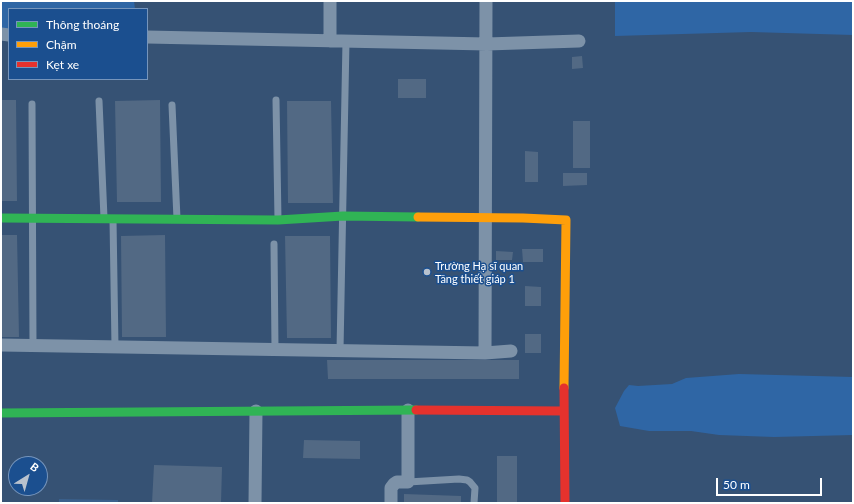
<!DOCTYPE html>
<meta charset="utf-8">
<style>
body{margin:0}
#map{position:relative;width:854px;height:504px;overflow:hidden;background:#365274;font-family:Lato,sans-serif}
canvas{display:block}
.frame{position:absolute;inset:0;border:2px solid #fff;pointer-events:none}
.legend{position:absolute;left:8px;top:8px;width:140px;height:72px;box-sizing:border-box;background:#1b4f8f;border:1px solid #7695bc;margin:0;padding:5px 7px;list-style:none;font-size:12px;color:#fff}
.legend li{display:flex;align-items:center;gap:8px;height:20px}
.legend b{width:20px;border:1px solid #7695bc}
.north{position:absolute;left:8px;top:456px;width:40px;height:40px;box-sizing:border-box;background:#1b4f8f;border:1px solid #7695bc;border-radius:50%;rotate:37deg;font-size:11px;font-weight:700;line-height:16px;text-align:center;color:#fff}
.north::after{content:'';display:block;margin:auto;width:14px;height:18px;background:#b9c2ce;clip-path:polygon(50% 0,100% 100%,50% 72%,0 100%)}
.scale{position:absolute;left:716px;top:478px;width:106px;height:18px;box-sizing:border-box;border:2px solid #fff;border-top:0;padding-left:5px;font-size:12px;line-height:14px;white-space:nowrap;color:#fff;-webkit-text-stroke:3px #1b4f8f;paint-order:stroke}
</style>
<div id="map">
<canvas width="854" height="504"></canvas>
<div class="frame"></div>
<ul class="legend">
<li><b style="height:5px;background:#30b455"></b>Thông thoáng</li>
<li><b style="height:5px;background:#ff9f0a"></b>Chậm</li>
<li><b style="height:5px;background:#e5322d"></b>Kẹt xe</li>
</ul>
<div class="north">B</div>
<div class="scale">50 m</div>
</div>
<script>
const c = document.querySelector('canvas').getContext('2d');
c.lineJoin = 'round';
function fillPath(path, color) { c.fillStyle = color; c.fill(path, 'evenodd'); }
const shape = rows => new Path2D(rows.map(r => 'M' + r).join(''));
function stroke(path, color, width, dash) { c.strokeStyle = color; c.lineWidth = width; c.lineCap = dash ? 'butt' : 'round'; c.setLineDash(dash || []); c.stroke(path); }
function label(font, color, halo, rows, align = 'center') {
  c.font = font + ' Lato,sans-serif'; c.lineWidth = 3; c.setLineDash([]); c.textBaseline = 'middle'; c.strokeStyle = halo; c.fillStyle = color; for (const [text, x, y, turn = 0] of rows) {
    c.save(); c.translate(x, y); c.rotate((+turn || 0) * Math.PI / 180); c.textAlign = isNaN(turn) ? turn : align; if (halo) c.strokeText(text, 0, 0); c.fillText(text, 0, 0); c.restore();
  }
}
const green = shape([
 [1,1,134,1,135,9,9,9,9,30,1,30],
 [615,1,853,1,853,35,751,32,615,36],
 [739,374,853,377,853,435,774,437,719,435,691,431,649,431,620,426,615,408,624,391,629,385,638,386,672,384,686,378]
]);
const water = shape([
 [59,499,118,500,118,503,59,503]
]);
const building = shape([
 [582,56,583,68,572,69,572,57],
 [398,79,426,79,426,98,398,98],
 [1,100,16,100,17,201,1,201],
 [160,100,161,202,117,202,115,101],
 [287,101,331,101,333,203,288,203],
 [573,121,590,121,590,168,573,168],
 [525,151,538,152,538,182,525,182],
 [563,173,587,173,587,185,563,186],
 [1,235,17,235,19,337,1,337],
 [165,235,166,337,122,337,121,236],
 [285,236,330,236,331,338,287,338],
 [522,249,543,249,543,262,523,262],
 [496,251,513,252,512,260,496,260],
 [525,286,541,287,541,306,525,306],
 [525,334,541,334,541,353,525,353],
 [327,360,519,360,519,379,328,379],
 [304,440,360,441,360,459,303,458],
 [497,456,517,456,517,503,497,503],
 [154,465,222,467,221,503,152,503],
 [404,494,461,496,461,503,404,503]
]);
const lane = shape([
 [276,100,278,220],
 [99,101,104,218],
 [32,104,33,345],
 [172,105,177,219],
 [113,219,115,347],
 [274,244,275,349],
 [340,350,346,41],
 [408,482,459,479,467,480,470,482,475,488,474,503]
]);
const street = shape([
 [1,34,9,35],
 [147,37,487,44,579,41],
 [330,41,330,1],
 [1,345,485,353,511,351],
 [485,353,486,1],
 [255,503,256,411],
 [391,503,391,488,394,484,397,482,408,482,408,410]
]);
const fast = shape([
 [1,218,278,220,343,216,418,217],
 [1,413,416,410]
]);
const slow = shape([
 [418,217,523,218,566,220,564,388]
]);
const jam = shape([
 [564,388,565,503],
 [416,410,564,411]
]);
const markers = [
 [427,272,4,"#b9c2ce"]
];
const poiNames = [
 ["Trường Hạ sĩ quan",435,266],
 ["Tăng thiết giáp 1",435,279]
];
fillPath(green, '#2f66a5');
fillPath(water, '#3b618d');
fillPath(building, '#526984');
stroke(lane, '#7d92a8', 7);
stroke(street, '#7d92a8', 13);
stroke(fast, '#30b455', 9);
stroke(slow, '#ff9f0a', 9);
stroke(jam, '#e5322d', 9);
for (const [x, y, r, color] of markers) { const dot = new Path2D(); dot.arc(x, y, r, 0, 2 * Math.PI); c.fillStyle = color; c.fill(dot); stroke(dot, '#1b4f8f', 1.5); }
label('11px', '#fff', '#1b4f8f', poiNames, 'left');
</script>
